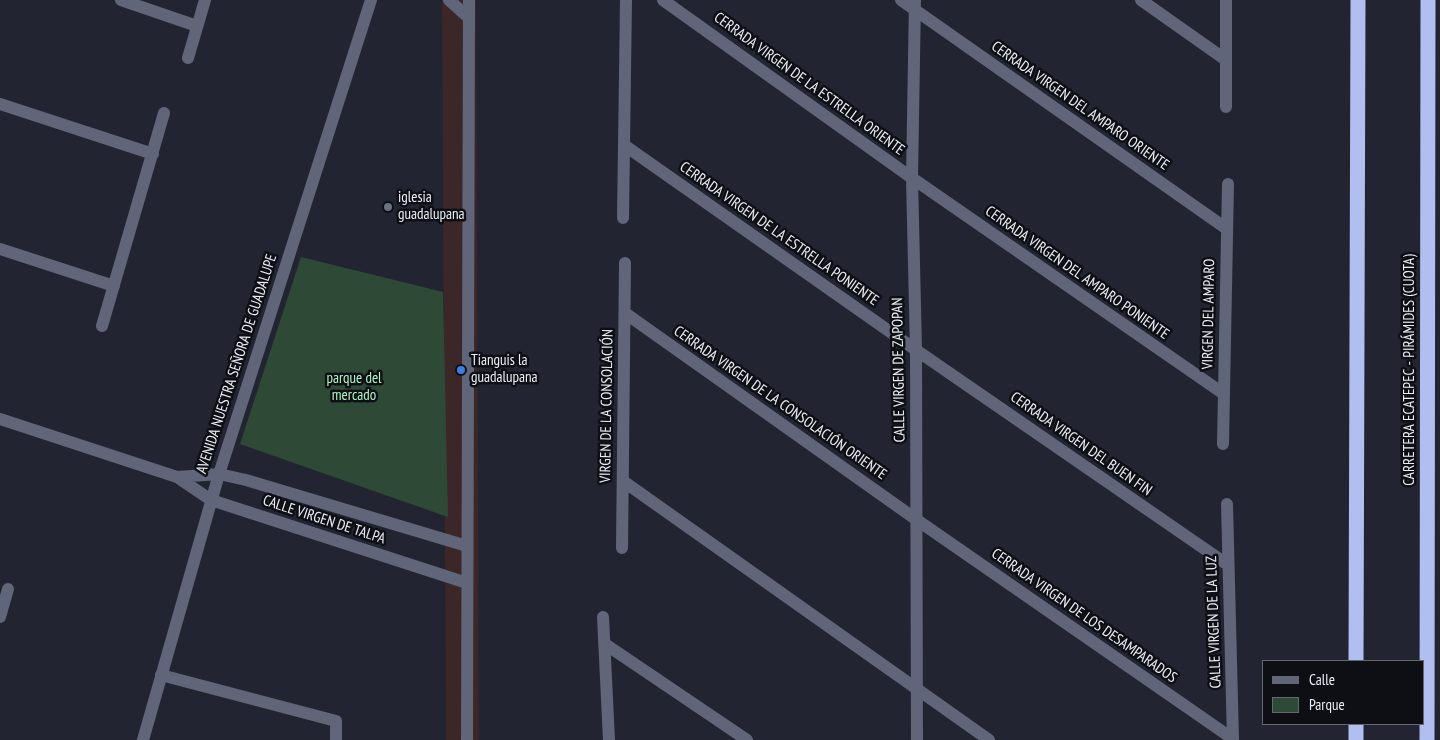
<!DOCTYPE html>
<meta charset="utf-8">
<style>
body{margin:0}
#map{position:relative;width:1440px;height:740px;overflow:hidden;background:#222531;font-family:"PT Sans Narrow",sans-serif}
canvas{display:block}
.legend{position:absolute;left:1262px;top:660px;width:162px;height:65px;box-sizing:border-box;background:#0d0f14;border:1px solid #66686f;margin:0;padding:6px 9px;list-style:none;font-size:15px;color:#eceef7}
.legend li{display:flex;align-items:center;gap:10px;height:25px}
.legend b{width:25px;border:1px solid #66686f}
</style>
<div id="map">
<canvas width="1440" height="740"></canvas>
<ul class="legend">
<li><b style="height:6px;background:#606579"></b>Calle</li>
<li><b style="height:14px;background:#2e4a37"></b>Parque</li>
</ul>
</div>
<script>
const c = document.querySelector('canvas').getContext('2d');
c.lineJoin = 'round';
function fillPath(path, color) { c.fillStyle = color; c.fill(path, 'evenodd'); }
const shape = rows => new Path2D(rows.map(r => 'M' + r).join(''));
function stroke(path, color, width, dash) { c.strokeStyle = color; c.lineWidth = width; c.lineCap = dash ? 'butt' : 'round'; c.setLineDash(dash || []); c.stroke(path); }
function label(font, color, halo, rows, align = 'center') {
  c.font = font + ' "PT Sans Narrow",sans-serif'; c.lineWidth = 5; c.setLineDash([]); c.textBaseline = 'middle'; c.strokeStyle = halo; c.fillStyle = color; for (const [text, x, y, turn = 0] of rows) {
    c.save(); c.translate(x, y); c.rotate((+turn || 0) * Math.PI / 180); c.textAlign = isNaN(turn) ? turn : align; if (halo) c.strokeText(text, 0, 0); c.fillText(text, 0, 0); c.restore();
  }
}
const commercial = shape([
 [442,0,476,0,479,740,446,740]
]);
const green = shape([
 [301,257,443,292,448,517,240,444]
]);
const minor = shape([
 [121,0,197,26],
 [663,0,912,178,1224,394],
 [901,0,1227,229],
 [915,0,912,178,916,350,917,740],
 [1141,0,1226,60],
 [188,58,205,0],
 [0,104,153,154],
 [1226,107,1226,0],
 [624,145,916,350,1228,565],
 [623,218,626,0],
 [0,249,114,286],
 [625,313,917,520,1233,739],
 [102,326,164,113],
 [1223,444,1228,184],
 [623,481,989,740],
 [1227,504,1233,740],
 [622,548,625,263],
 [0,617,8,589],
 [603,617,609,740],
 [605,644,747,740],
 [161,675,336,721,336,740]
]);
const tertiary = shape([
 [449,0,469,18],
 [0,419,177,477,211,500,467,583],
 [177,477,219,474,246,480,467,546],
 [143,740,219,474,371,0],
 [467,740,469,0]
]);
const motorway = shape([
 [1356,661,1358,0],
 [1356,740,1356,724],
 [1427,740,1428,0]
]);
const markers = [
 [388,207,5,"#6b7280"],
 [461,370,5,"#3f7fe0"]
];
const streetNames = [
 ["CERRADA VIRGEN DE LA ESTRELLA ORIENTE",809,84,36],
 ["CERRADA VIRGEN DEL AMPARO ORIENTE",1080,106,35],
 ["CERRADA VIRGEN DE LA ESTRELLA PONIENTE",779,234,35],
 ["CERRADA VIRGEN DEL AMPARO PONIENTE",1077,273,35],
 ["VIRGEN DEL AMPARO",1209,314,-89],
 ["AVENIDA NUESTRA SEÑORA DE GUADALUPE",237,364,-72],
 ["CALLE VIRGEN DE ZAPOPAN",899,370,-91],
 ["CARRETERA ECATEPEC - PIRÁMIDES (CUOTA)",1410,370,-90],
 ["CERRADA VIRGEN DE LA CONSOLACIÓN ORIENTE",780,403,35],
 ["VIRGEN DE LA CONSOLACIÓN",607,406,-89],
 ["CERRADA VIRGEN DEL BUEN FIN",1081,444,35],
 ["CALLE VIRGEN DE TALPA",324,520,18],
 ["CERRADA VIRGEN DE LOS DESAMPARADOS",1084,616,35],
 ["CALLE VIRGEN DE LA LUZ",1214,622,-92]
];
const poiNames = [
 ["iglesia",398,198],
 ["guadalupana",398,215],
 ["Tianguis la",471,361],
 ["guadalupana",471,378]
];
const parkNames = [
 ["parque del",354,379],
 ["mercado",354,396]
];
fillPath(commercial, '#3b2727');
fillPath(green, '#2e4a37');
stroke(minor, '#606579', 12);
stroke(tertiary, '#606579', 12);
stroke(motorway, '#b1beef', 15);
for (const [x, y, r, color] of markers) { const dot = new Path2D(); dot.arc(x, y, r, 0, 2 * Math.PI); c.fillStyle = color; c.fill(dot); stroke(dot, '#0d0f14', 2); }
label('15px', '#eceef7', '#0d0f14', streetNames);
label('15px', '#eceef7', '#0d0f14', poiNames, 'left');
label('15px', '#aef6c3', '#0d0f14', parkNames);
</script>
